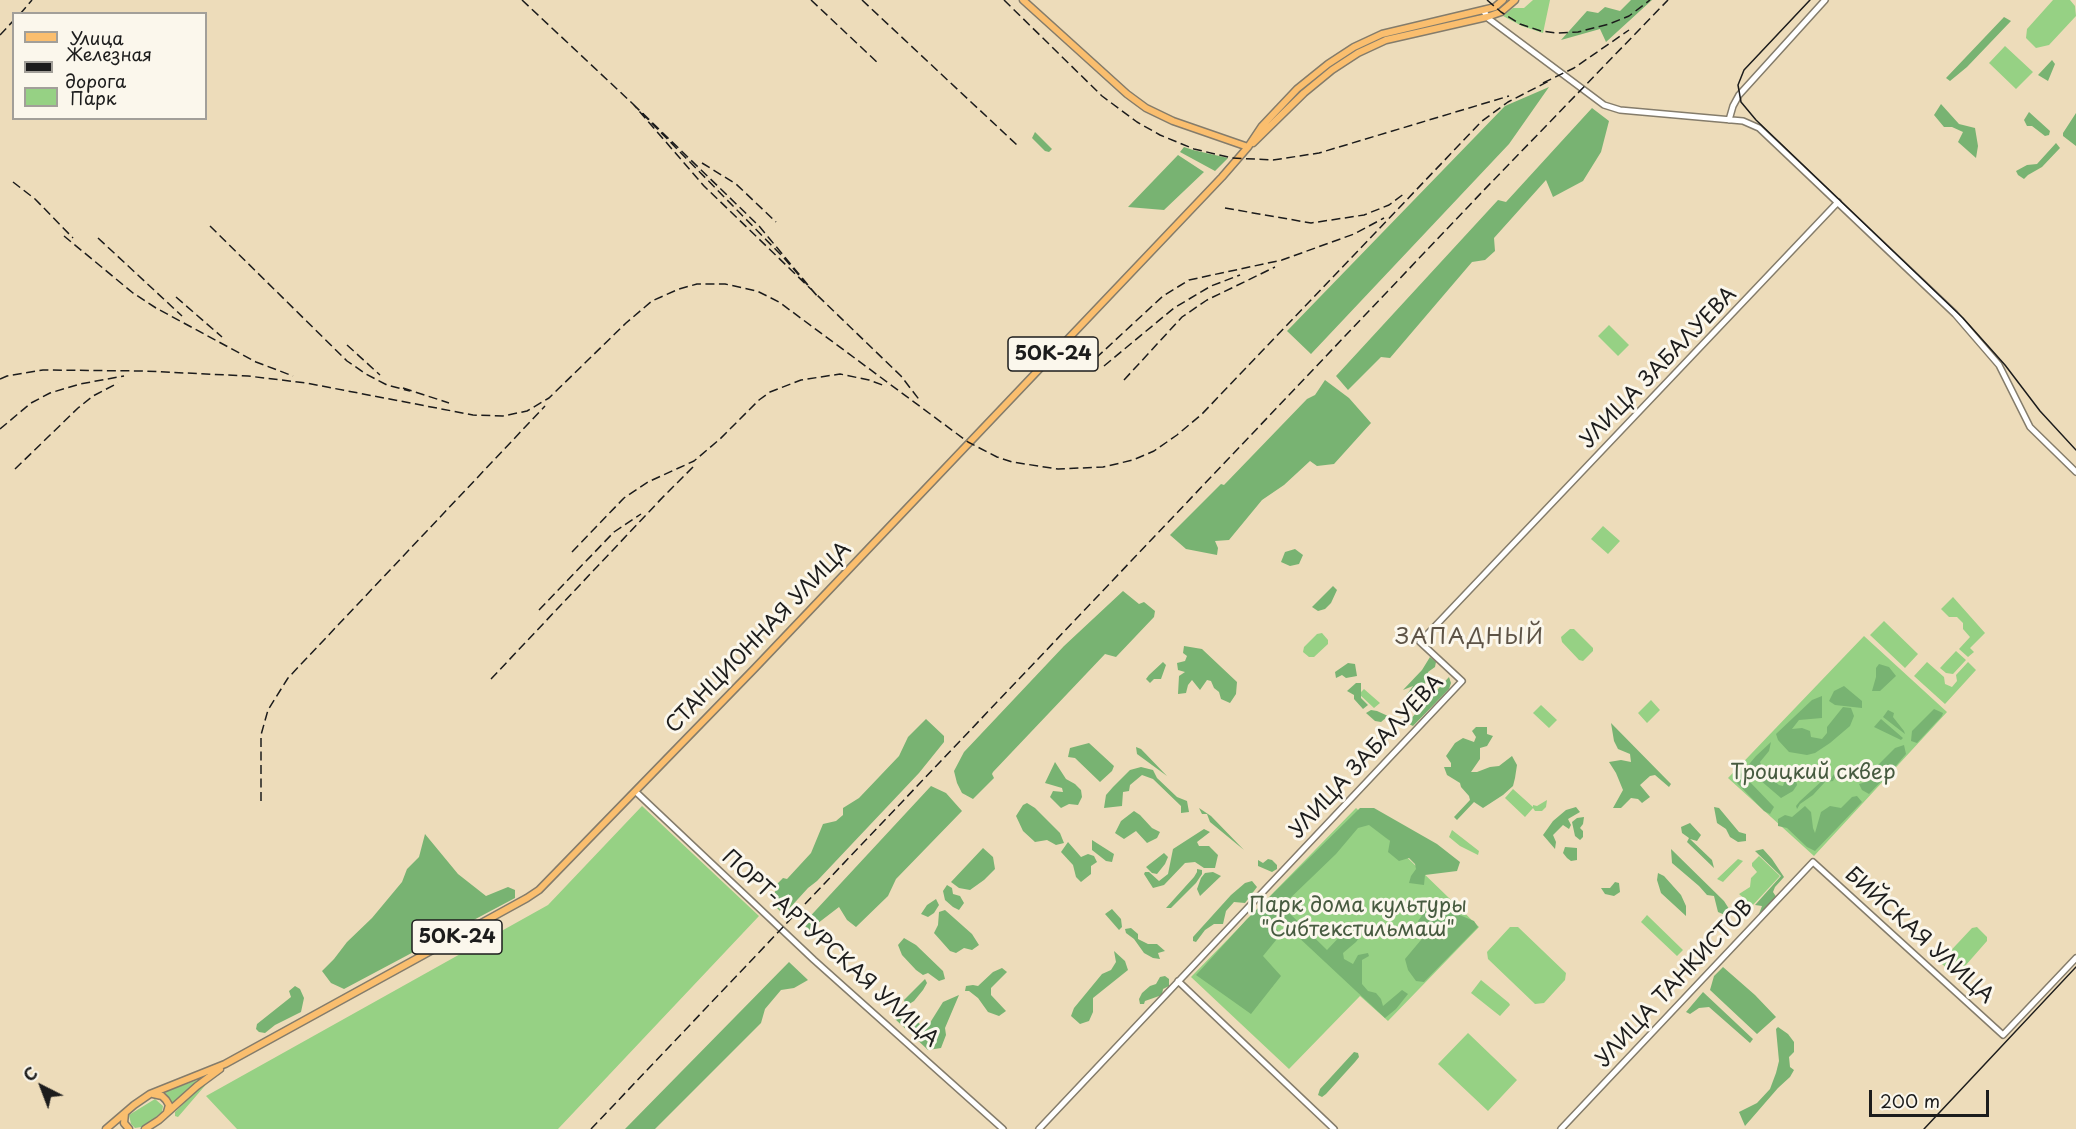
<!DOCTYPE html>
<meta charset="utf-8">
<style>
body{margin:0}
#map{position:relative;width:2076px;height:1129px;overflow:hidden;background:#eddcba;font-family:"Playpen Sans",sans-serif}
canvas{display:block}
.legend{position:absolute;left:12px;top:12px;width:195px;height:108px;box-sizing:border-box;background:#fbf7ec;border:2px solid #a29f99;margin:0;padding:8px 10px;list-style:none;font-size:18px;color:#1c1c1c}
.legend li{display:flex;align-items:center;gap:12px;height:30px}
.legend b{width:30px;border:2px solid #a29f99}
.north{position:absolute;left:12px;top:1057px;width:60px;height:60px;-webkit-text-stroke:4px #fbf7ec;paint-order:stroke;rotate:318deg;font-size:16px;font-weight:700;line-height:24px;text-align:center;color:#1c1c1c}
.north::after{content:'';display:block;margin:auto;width:21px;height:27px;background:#1c1c1c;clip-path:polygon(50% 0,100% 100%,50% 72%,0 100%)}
.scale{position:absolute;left:1869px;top:1090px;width:120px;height:27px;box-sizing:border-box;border:3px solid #1c1c1c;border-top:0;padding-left:8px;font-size:18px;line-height:21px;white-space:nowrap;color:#1c1c1c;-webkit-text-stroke:4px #fbf7ec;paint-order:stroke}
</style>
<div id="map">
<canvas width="2076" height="1129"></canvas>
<ul class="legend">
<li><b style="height:8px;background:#fabe6e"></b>Улица</li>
<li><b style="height:8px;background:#1c1c1c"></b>Железная дорога</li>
<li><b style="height:16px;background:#96d184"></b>Парк</li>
</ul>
<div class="north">С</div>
<div class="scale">200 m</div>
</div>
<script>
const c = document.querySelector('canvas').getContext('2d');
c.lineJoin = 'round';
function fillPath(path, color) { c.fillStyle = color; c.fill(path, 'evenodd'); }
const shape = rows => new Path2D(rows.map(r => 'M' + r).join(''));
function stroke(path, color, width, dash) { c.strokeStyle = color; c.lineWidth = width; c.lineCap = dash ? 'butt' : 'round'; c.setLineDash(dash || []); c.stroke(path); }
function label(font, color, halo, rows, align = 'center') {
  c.font = font + ' "Playpen Sans",sans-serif'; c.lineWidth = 6; c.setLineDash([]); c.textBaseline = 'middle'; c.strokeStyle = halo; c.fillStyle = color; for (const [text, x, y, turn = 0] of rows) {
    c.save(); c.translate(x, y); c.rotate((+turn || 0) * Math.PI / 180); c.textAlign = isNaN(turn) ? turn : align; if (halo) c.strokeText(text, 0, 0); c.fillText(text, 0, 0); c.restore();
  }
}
const green = shape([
 [1533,0,1550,0,1543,33,1522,26,1503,16,1513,8,1524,8],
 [2053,0,2070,0,2075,6,2076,16,2049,45,2036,48,2026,38,2027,29],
 [2005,46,2033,72,2016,89,1989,63],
 [1609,325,1629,345,1618,356,1598,336],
 [1603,526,1620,541,1608,554,1591,539],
 [1953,597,1985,633,1970,648,1974,652,1968,657,1959,649,1970,637,1963,629,1963,623,1957,617,1949,617,1941,609],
 [1884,621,1918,654,1905,668,1870,635],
 [1570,629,1574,629,1593,648,1593,651,1583,661,1579,660,1562,642,1561,637],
 [1322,633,1328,640,1328,644,1314,657,1309,657,1303,652,1304,647,1317,634],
 [1864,636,1947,712,1814,856,1728,778],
 [1956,651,1966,660,1953,674,1946,673,1940,668],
 [1927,662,1944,677,1945,684,1952,687,1957,681,1956,675,1968,662,1976,670,1945,704,1914,676],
 [1364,689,1380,703,1374,708,1359,694],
 [1651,700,1660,710,1647,723,1638,713],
 [1541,705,1557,720,1549,728,1533,713],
 [1513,789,1533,807,1533,805,1537,806,1547,800,1546,807,1542,811,1535,811,1533,808,1525,817,1505,798],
 [642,806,759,916,558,1129,237,1129,206,1096,548,905],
 [1356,808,1479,927,1388,1021,1360,996,1289,1069,1191,977],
 [1452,830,1479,851,1478,855,1460,846,1449,837],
 [1759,856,1780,876,1752,906,1739,894,1750,887,1751,878,1757,872,1752,866,1752,863],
 [1738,859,1743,861,1723,882,1717,879],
 [1647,915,1683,950,1677,956,1641,922],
 [1510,927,1518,927,1566,973,1565,980,1544,1003,1535,1004,1488,959,1487,952],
 [1977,927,1987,937,1987,941,1958,974,1953,974,1942,964,1942,960,1972,928],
 [1481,980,1509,1003,1510,1005,1500,1016,1471,993],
 [1468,1033,1517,1080,1488,1111,1438,1064],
 [200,1079,173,1104,165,1092],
 [209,1081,178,1117,175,1116,175,1112,203,1085],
 [155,1099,163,1106,162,1112,150,1122,141,1127,135,1128,131,1124,129,1115]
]);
const forest = shape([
 [1631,0,1652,0,1606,42,1600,29,1561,40,1587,11,1598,13,1605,7,1620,11],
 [2004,17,2011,21,1967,67,1950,81,1946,78],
 [2052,60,2055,64,2048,81,2038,75],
 [1549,87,1509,144,1311,354,1287,331,1505,106],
 [1941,104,1959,124,1975,128,1978,146,1976,158,1958,142,1963,132,1952,127,1944,127,1934,115],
 [1592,108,1609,121,1601,152,1583,181,1553,197,1546,180,1494,238,1495,251,1485,260,1472,262,1390,358,1381,357,1348,390,1336,376,1498,200,1506,202],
 [2029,112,2050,131,2049,135,2045,136,2032,126,2027,126,2024,120],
 [2076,113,2076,146,2063,136,2063,133],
 [1035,132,1052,149,1049,152,1045,151,1032,138],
 [2056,143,2060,148,2042,167,2028,175,2024,179,2018,175,2016,171,2027,165,2037,164],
 [1184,147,1193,150,1228,158,1215,171,1180,152],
 [1178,155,1204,172,1164,210,1128,207],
 [1325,380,1349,398,1371,423,1334,464,1317,466,1310,461,1284,485,1262,500,1229,540,1215,541,1218,548,1217,555,1186,549,1170,535,1221,484,1224,485,1307,399,1315,395],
 [1295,549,1303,555,1299,564,1290,566,1281,562,1285,552],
 [1333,586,1337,590,1331,603,1325,609,1318,611,1312,607],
 [1123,591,1139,604,1144,602,1155,611,1154,617,1116,657,1105,654,993,772,992,774,994,778,973,799,962,793,957,783,954,771,964,752,1064,646],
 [1184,646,1202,649,1237,682,1236,694,1230,703,1221,699,1219,692,1214,688,1211,681,1207,680,1200,690,1192,680,1188,685,1186,693,1178,694,1179,676,1185,672,1178,670,1177,663,1185,661,1187,656,1183,653],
 [1430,657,1436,662,1435,667,1428,672,1425,684,1409,700,1405,697,1413,686,1403,690,1422,670],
 [1163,662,1166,665,1161,679,1154,679,1150,683,1146,679,1149,675],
 [1348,663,1355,664,1357,676,1346,678,1342,675,1336,678,1335,672],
 [1879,664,1889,667,1896,676,1880,691,1872,691,1876,677,1876,668],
 [1449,677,1451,683,1449,689,1413,726,1407,723],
 [1356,683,1361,683,1361,698,1368,705,1363,709,1354,699,1354,695,1347,691],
 [1844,686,1862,701,1862,708,1835,705,1829,701,1834,691],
 [1822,696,1822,718,1799,720,1792,729,1802,728,1810,731,1811,737,1822,739,1827,733,1827,727,1843,707,1851,708,1854,716,1850,726,1830,743,1815,753,1807,755,1789,752,1778,740,1776,734,1812,700],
 [1934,709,1943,713,1942,716,1917,743,1911,741,1912,731],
 [1371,710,1377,711,1388,716,1381,722,1375,721,1366,713],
 [1888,710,1894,713,1893,717,1904,731,1905,734,1883,717],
 [926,719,944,736,944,742,919,773,817,881,808,888,787,911,780,911,774,905,772,896,775,892,777,884,783,878,787,879,811,853,823,824,836,821,843,815,843,808,859,798,899,756,908,737],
 [1881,719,1903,738,1901,740,1874,727],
 [1611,723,1671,784,1669,787,1655,775,1650,776,1640,785,1650,797,1642,803,1638,799,1631,798,1621,808,1613,808,1623,790,1616,773,1609,762,1621,760,1631,762,1630,754,1618,749,1614,741],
 [1476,727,1487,727,1487,734,1493,736,1487,746,1480,748,1480,759,1471,772,1477,772,1490,767,1499,766,1512,756,1517,765,1515,778,1513,786,1503,795,1483,808,1474,802,1457,820,1454,817,1470,800,1469,796,1461,787,1460,783,1447,775,1444,767,1451,767,1451,763,1446,756,1455,743,1463,738,1474,742,1476,737,1472,731],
 [1771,742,1769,751,1760,762,1762,767,1756,775,1751,774,1749,781,1774,807,1770,814,1764,811,1735,781,1756,756],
 [1089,743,1114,766,1112,771,1100,782,1075,758,1068,757,1070,748],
 [1904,745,1906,754,1894,768,1869,794,1862,790,1859,784,1866,782,1872,771,1895,748],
 [1136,747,1141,749,1167,776,1137,754],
 [1055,762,1066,779,1075,784,1081,790,1082,797,1078,805,1069,804,1061,808,1050,797,1053,791,1063,792,1062,788,1045,783],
 [1141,767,1153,770,1157,778,1177,797,1187,801,1189,812,1181,813,1181,806,1153,779,1142,775,1130,785,1129,791,1123,792,1122,806,1104,808,1106,795,1113,787,1130,770],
 [1762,773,1766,774,1779,785,1783,786,1785,780,1795,775,1797,785,1793,791,1781,798,1760,780],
 [1834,774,1836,776,1833,781,1825,782,1813,795,1800,804,1797,809,1796,806,1800,801,1823,780,1830,780],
 [931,786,946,793,962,811,896,879,888,896,856,927,847,920,839,907,809,930,803,924],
 [1857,796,1862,802,1815,851,1807,847,1787,828,1778,826,1778,819,1785,815,1792,817,1805,806,1811,812,1813,828,1815,833,1821,812,1830,806,1841,808,1852,797],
 [1027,803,1035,808,1060,833,1064,843,1056,845,1047,840,1035,842,1023,831,1016,816,1023,805],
 [1576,807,1580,812,1568,819,1571,825,1569,829,1563,825,1553,835,1556,842,1555,849,1543,835,1553,821,1566,810],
 [1714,807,1719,808,1739,832,1746,834,1746,841,1738,842,1730,837,1726,829,1717,823],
 [1199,808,1211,816,1244,850,1210,822,1207,814,1202,814],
 [1360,808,1374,808,1437,844,1460,862,1457,871,1425,875,1424,885,1409,883,1411,876,1416,869,1415,864,1409,858,1399,861,1388,852,1390,841,1369,825,1358,828,1336,854,1282,906,1327,950,1345,931,1355,924,1363,924,1365,930,1356,942,1343,953,1344,959,1353,964,1358,955,1368,953,1369,956,1362,960,1362,984,1368,991,1376,993,1381,999,1383,1006,1402,990,1408,994,1396,1009,1385,1018,1280,920,1273,925,1281,934,1263,956,1281,976,1251,1014,1196,975,1247,919],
 [1134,811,1140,815,1152,828,1160,832,1157,838,1147,843,1136,831,1124,839,1115,833,1121,821],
 [1584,817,1583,824,1580,828,1583,831,1583,837,1580,840,1575,836,1572,822,1577,818],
 [1690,823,1701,835,1697,841,1690,839,1712,860,1714,868,1687,842,1689,838,1682,833,1681,827],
 [1204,829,1210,832,1197,842,1199,846,1209,846,1218,855,1215,868,1204,868,1195,862,1185,863,1164,885,1153,888,1144,874,1145,872,1149,872,1159,881,1168,874,1173,849],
 [425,834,458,874,486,896,508,887,515,890,515,898,344,989,331,983,322,971,334,959,347,942,372,918,402,882,407,869,419,857],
 [1092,840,1114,854,1112,862,1106,861,1092,850],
 [1068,842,1081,857,1088,854,1094,856,1097,862,1091,866,1091,874,1081,882,1076,877,1073,865,1061,852],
 [1565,847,1577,848,1577,860,1571,861,1567,858,1563,853],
 [983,848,993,857,995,869,984,880,970,890,959,888,951,882],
 [1671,849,1724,901,1731,912,1725,915,1718,912,1714,896,1707,895,1699,886,1672,863],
 [1763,849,1772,859,1784,877,1775,887,1773,892,1777,898,1762,914,1759,914,1762,906,1755,905,1781,876,1755,851],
 [1164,853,1168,857,1165,864,1157,874,1152,873,1146,867],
 [1268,859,1272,860,1277,865,1277,869,1272,872,1258,866,1258,860,1263,863],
 [1197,869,1202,870,1202,874,1196,883,1171,908,1166,908,1194,877,1197,872],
 [1213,872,1221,876,1200,896,1197,889,1201,878,1205,873],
 [1658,873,1664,876,1681,895,1686,906,1686,916,1661,893,1657,880],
 [1252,881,1257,887,1245,903,1234,902,1226,911,1223,924,1214,924,1205,930,1196,942,1193,941,1193,937,1231,895,1245,883],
 [1615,882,1619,883,1620,892,1614,896,1605,894,1601,888,1610,888],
 [947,885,952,888,953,894,960,896,964,903,959,910,953,907,945,900,943,891],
 [936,899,939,905,934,913,928,917,921,914,927,905],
 [1438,906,1474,921,1478,927,1424,982,1416,981,1408,970,1405,959,1426,934,1418,921,1426,910],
 [1112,909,1121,919,1122,927,1119,930,1105,914],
 [945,910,972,934,979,945,972,950,964,948,956,953,950,951,934,933,938,925,939,912],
 [1131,928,1138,934,1138,939,1148,944,1157,944,1165,951,1158,953,1160,959,1153,958,1144,953,1134,939,1126,933,1125,929],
 [904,938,916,945,943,971,945,979,939,981,928,973,923,975,916,970,902,955,898,945],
 [1114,951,1125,961,1128,970,1093,998,1093,1012,1089,1021,1080,1024,1071,1016,1074,1008,1102,974,1111,970,1116,962],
 [789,962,808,980,794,988,781,990,765,1009,761,1023,655,1129,625,1129],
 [1723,967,1755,995,1776,1017,1757,1034,1710,990,1714,976],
 [1002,968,1007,972,991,988,991,995,1006,1011,999,1016,988,1012,978,998,969,991,965,991,966,986,973,985,978,986,993,972],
 [1165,976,1169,979,1169,986,1163,989,1162,995,1145,1001,1144,1004,1140,1004,1139,999,1142,993,1150,986,1156,984,1160,977],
 [925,979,927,983,923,990,914,1001,906,1006,904,1000],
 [295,986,300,989,304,998,301,1012,275,1025,265,1033,259,1032,256,1029,257,1024,291,997,289,991],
 [1703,992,1753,1039,1750,1043,1709,1007,1699,1008,1690,1014,1686,1012],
 [959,995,945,1028,946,1035,941,1048,928,1050,895,1019,895,1013,902,1008,921,1025,928,1026,943,1002],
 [1778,1027,1788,1034,1794,1042,1794,1052,1789,1057,1790,1067,1794,1070,1790,1077,1778,1088,1745,1126,1739,1112,1757,1103,1770,1089,1776,1073,1779,1061,1776,1029],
 [1354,1052,1358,1053,1359,1057,1355,1062,1326,1094,1322,1097,1318,1095,1320,1089]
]);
const minor = shape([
 [1483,10,1489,19,1604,105,1620,110,1743,121,1759,128,1955,314,1999,365,2030,427,2076,472],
 [1729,120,1733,106,1739,95,1825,0],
 [636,792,814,960,1003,1129],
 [1178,981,1334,1129],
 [1039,1129,1462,681,1420,642,1838,202],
 [1561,1129,1813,862,2003,1035,2076,958]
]);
const major = shape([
 [1023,0,1127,94,1146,108,1173,121,1248,147],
 [1253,143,1304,93,1332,70,1358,53,1386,40,1487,17,1501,12,1515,0],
 [153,1094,162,1096,166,1100,169,1105,167,1112],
 [125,1113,124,1123,129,1129],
 [106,1129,134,1105,150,1094,225,1064,527,898,539,890,755,668,1222,177,1248,147,1262,126,1297,89,1328,64,1354,47,1382,34,1483,10,1495,7,1503,0],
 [145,1129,159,1120,197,1086,220,1069]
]);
const tram = shape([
 [1810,0,1744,70,1738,85,1741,102,1756,120,1963,318,2005,365,2040,411,2076,450],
 [1924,1129,2076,967]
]);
const rail = shape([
 [522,0,633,104,704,186,901,376,921,402],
 [811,0,879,64],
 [862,0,1017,145],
 [1004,0,1102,96,1137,122,1160,135,1194,149,1232,158,1273,160,1319,153,1509,96],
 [1487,0,1501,12,1520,24,1541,31,1557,33,1578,32,1609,24,1629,16,1650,0],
 [20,14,32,0],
 [0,35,14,20],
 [1543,83,1574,68,1629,30],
 [633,104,759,226,818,297,784,258,633,104],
 [702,163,736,184,776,222],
 [13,182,35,199,73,238],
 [1225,208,1311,223,1364,215,1389,205,1405,193],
 [210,226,347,361,366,374,387,385,410,391],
 [64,236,133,293,156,308,256,362,293,376],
 [98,238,182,316],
 [176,297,222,337],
 [347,345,380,375],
 [1096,358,1163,296,1189,280,1282,260,1354,234,1384,218],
 [1104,366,1174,308,1211,286,1240,275],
 [0,379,7,376,43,370,144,371,248,376,306,383,473,415,503,416,527,411,549,398,626,323,652,301,679,289,697,284,725,284,757,291,779,302,968,442,997,457,1012,462,1058,469,1103,467,1133,460,1154,451,1177,435,1202,414,1482,121,1508,102,1549,81],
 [1124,380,1182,317,1207,300,1275,267],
 [403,388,449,403],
 [0,429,31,403,50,393,80,384,124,376],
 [15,469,78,408,93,396,118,383],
 [658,502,694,466],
 [572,552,624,498,648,482,694,461,720,439,759,400,770,392,801,380,840,374,869,380,885,386],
 [539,610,614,532,641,514],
 [491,679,663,497],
 [261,801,261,735,268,710,288,678,545,406],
 [591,1129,1483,191,1668,0]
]);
const shields = [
 [1053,354,90],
 [457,937,90]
];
const shieldNames = [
 ["50К-24",1053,354],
 ["50К-24",457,937]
];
const streetNames = [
 ["УЛИЦА ЗАБАЛУЕВА",1659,368,-46],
 ["СТАНЦИОННАЯ УЛИЦА",759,638,-46],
 ["УЛИЦА ЗАБАЛУЕВА",1367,757,-47],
 ["БИЙСКАЯ УЛИЦА",1919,936,42],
 ["ПОРТ-АРТУРСКАЯ УЛИЦА",830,949,42],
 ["УЛИЦА ТАНКИСТОВ",1675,984,-47]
];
const parkNames = [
 ["Троицкий сквер",1813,773],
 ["Парк дома культуры",1358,906],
 ["\"Сибтекстильмаш\"",1358,930]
];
const neighbourhoodNames = [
 ["ЗАПАДНЫЙ",1470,638]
];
fillPath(green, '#96d184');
fillPath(forest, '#78b372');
stroke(minor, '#847c6b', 8);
stroke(major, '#847c6b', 9);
stroke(minor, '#fff', 5);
stroke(major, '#fabe6e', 6);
stroke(tram, '#1c1c1c', 1.5);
stroke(rail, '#1c1c1c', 1.5, [9, 4.5]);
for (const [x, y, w] of shields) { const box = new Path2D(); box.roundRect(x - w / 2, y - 17, w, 34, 4.5); c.fillStyle = '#fbf7ec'; c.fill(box); stroke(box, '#1c1c1c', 1.5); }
label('bold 20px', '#1c1c1c', null, shieldNames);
label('21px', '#1c1c1c', '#fbf7ec', streetNames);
label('21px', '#475b40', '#fbf7ec', parkNames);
c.letterSpacing = '1.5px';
label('22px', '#5d5346', '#fbf7ec', neighbourhoodNames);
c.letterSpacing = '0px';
</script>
